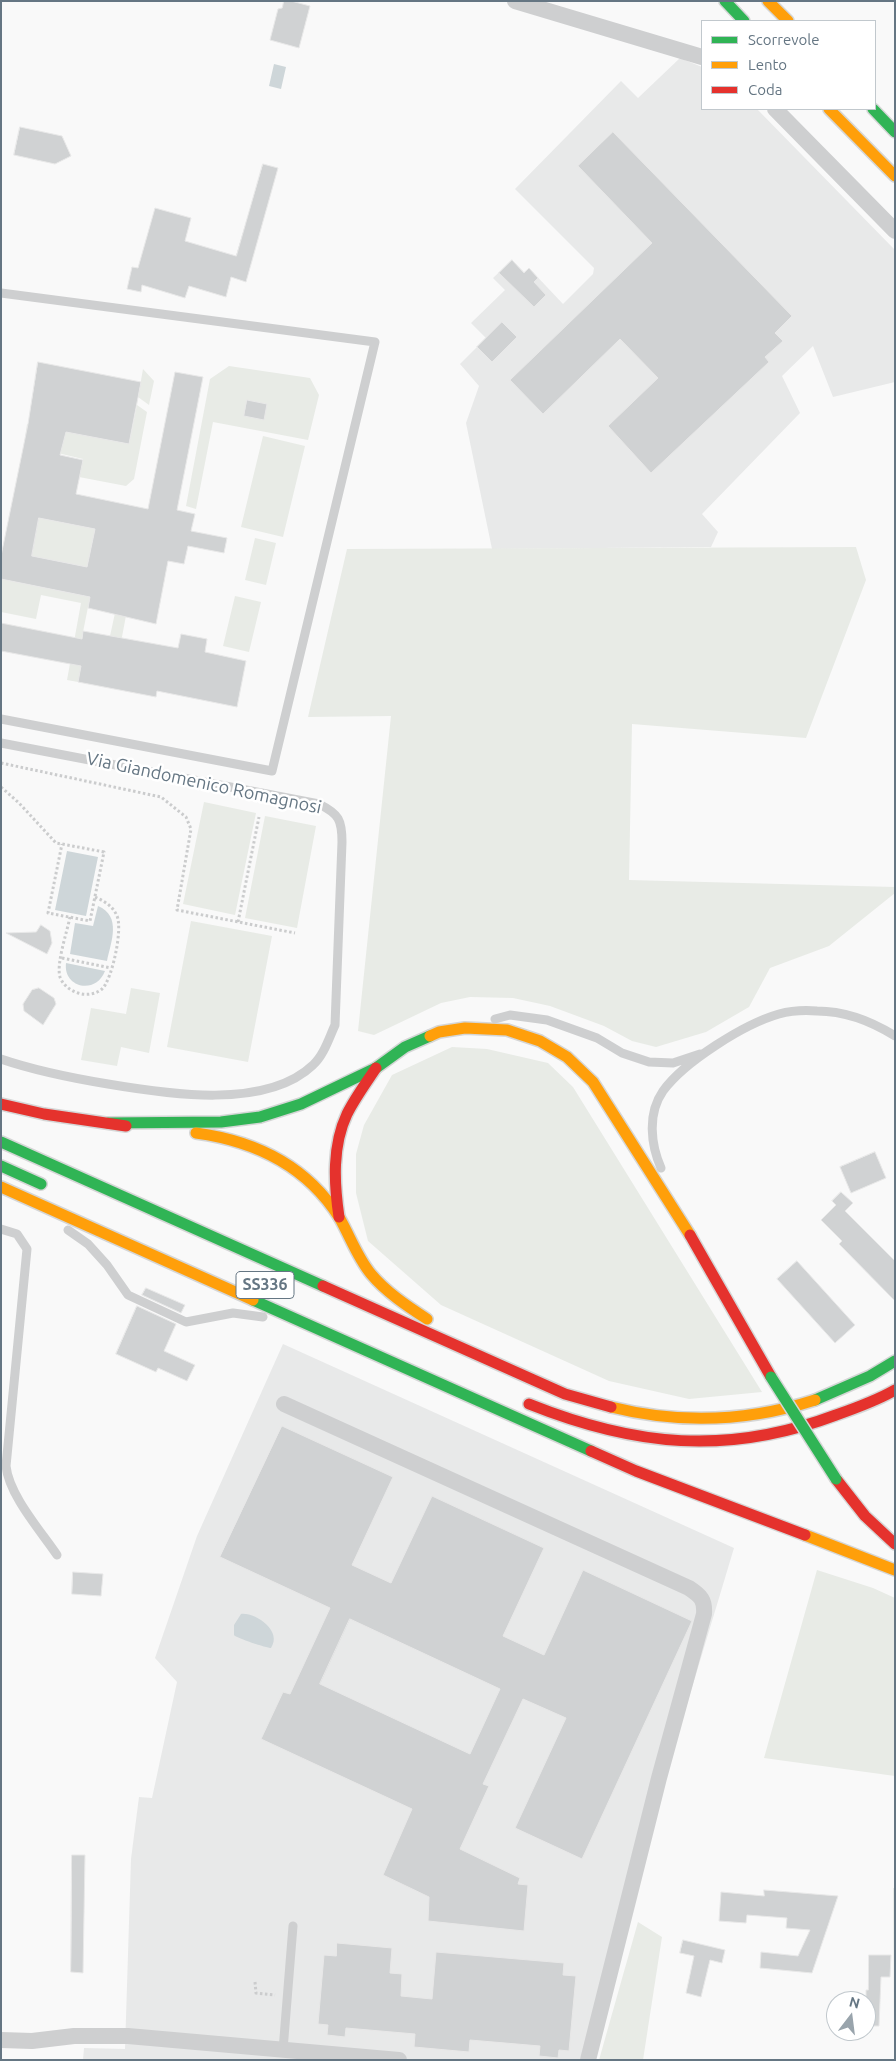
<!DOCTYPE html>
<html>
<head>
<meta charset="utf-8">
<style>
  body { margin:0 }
  #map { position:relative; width:896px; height:2061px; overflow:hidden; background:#f9f9f9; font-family:Ubuntu,sans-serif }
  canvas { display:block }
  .frame { position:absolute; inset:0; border:2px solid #657683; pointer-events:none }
  .legend { position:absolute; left:701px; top:20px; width:175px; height:90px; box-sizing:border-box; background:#fff; border:1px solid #c1c8cd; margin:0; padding:6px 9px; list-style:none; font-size:15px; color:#657683 }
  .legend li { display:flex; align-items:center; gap:10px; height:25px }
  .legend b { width:25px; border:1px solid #c1c8cd }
  .north { position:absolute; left:826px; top:1991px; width:50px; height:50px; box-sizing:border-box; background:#fff; border:1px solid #c1c8cd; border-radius:50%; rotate:15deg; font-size:14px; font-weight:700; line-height:20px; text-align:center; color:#657683 }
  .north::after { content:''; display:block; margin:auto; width:18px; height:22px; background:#99a4ac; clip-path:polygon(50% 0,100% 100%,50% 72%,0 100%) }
</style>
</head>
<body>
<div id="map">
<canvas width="896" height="2061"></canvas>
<div class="frame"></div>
<ul class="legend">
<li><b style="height:6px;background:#30b455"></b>Scorrevole</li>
<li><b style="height:6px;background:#ff9f0a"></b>Lento</li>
<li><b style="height:6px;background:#e5322d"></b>Coda</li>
</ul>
<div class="north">N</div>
</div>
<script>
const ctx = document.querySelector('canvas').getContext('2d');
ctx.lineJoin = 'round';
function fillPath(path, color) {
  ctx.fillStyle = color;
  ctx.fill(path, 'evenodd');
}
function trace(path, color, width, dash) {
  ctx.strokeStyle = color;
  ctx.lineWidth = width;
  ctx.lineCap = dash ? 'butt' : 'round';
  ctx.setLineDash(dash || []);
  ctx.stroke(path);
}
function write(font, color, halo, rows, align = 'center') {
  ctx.font = font + ' Ubuntu,sans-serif';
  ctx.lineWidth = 5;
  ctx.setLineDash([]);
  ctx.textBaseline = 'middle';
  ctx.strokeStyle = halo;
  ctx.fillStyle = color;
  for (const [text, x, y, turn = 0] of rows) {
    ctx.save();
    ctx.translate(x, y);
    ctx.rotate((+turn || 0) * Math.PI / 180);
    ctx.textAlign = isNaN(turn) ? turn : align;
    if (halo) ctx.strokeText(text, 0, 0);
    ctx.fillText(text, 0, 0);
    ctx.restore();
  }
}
fillPath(new Path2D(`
  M680,58L702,67V109H757L895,250V382L833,397L813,346L782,376L800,413L702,514L718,532L711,547L492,549L466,423L479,386L460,364L486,338L471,323L505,290L493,278L512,260L524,272L529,268L563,304L593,274L594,268L515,189L621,81L638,98Z
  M283,1344L734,1548L580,2060H83L84,2048L125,2049L131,1859L139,1797L152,1798L177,1682L155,1658L197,1536Z`), '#e8e9e9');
fillPath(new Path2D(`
  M229,366L310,378L319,395L308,440L213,422L196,509L186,506L210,379Z
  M143,369L154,381L149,405L138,397Z
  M137,405L147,412L134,479L126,486L79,477L83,459L24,445L27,424L129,444Z
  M263,436L305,446L283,537L241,527Z
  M39,518L95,529L87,567L32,556Z
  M255,538L276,543L266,585L245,580Z
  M856,547L866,580L806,738L632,724L629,880L895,887V893L829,946L770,968L749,1007L706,1032L656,1047L632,1041L604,1026L550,1006L513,998L470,997L441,1003L374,1035L358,1031L391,716L308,717L347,549Z
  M1,579L90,597L81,642L110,636L115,613L128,605L118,658L84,652L78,682L67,680L81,603L41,595L36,619L1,612Z
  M235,596L261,602L249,652L223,646Z
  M204,802L256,813L235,915L183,904Z
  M265,816L316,826L297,928L245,918Z
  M191,921L272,936L248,1062L167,1047Z
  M131,988L160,993L149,1053L121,1047L117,1066L81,1060L91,1008L126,1014Z
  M452,1047L487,1049L548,1063L573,1087L762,1392L689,1399L609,1381L441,1305L368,1241L356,1193V1154L364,1125L392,1075Z
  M817,1570L873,1588L895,1598V1776L764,1758Z
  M893,1888H895L894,2044Z
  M638,1922L662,1937L643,2060H599Z`), '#e8ebe6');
fillPath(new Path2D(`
  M274,64L286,67L281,89L269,86Z
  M67,851L98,857L86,916L55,910Z
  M98,906C122,916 111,942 107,961L70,954L75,923L93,926Z
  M66,963L105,971C96,995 63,988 66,963Z
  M241,1614C255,1612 283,1631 271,1648C267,1648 236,1638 234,1635V1625Z`), '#ced6d9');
const building = new Path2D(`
  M284,1H291L310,6L299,48L270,40L278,9L282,8Z
  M20,127L62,136L71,156L55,164L14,155Z
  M613,132L792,316L775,333L783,341L765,357L769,362L651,473L608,426L658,378L620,339L543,414L510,380L652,243L578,166Z
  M263,164L278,168L246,282L231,277L226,297L189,286L185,298L142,285L141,292L127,289L132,267L138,268L155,208L191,218L185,241L236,256Z
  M512,260L524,273L529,268L538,278L534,282L546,295L534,307L499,273Z
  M502,322L517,337L492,362L477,347Z
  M38,362L141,382L129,444L66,432L60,455L83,460L76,494L148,509L175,372L203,377L177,510L195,514L191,531L227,538L224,553L188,546L184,564L168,561L156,624L88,608L90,597L1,579V556L28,424ZM39,518L95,529L87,567L32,556Z
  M247,400L267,404L264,420L244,416Z
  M1,623L82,639L83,631L178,648L181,634L207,639L205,652L246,661L237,707L157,691L156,697L78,682L81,666L1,651Z
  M41,925L50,931L52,943L47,954L6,933L36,932Z
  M39,988L54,998L56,1004L43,1025L24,1011L23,1004L32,990Z
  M875,1152L886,1178L851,1193L840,1167Z
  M841,1192L853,1203L845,1211L895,1261V1301L839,1244L842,1241L821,1220L836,1205L832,1201Z
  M797,1261L855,1325L835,1343L777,1279Z
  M146,1288L185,1305L181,1313L142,1295Z
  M137,1306L176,1324L164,1351L195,1365L187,1381L158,1368L156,1372L116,1354Z
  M282,1426L393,1477L352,1565L391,1583L432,1496L544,1548L503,1636L544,1655L583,1570L692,1621L582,1859L515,1828L566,1718L523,1699L483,1784L489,1786L460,1849L520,1878L518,1884L528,1885L524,1931L428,1921L429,1897L383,1875L412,1809L261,1739L283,1692L290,1694L330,1608L220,1557ZM350,1619L500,1689L470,1754L320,1684Z
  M73,1572L103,1574L101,1596L72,1594Z
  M72,1855H85L83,1973L71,1972Z
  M764,1890L838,1896L812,1973L760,1968L761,1952L798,1956L810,1930L786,1928L787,1918L747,1915L746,1923L719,1921L721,1892L764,1896Z
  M683,1940L725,1950L722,1963L710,1960L701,1997L686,1993L694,1956L680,1953Z
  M337,1943L392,1948L390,1973L402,1974L401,1996L432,1999L436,1952L564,1963L563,1975L576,1976L569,2051L559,2050L558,2058L539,2056L540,2046L470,2040L469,2052L414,2047L415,2034L346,2028L345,2037L327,2035L328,2025L318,2024L324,1955L336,1956Z
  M869,1955H891L890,1977H881L879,2026H866V1990H868Z`);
fillPath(building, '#d0d2d3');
trace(building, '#e8e8e8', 1);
const fast = new Path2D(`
  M725,1L744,21
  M873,109L895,132
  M108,1123L221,1122L260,1117L301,1104L376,1068L405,1047L430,1036
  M1,1142L323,1286
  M1,1166L41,1184
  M253,1300L591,1451
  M815,1400L870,1376L895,1361`);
const slow = new Path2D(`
  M768,1L788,21
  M829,109L895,176
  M430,1036L439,1032L465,1028L507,1030L540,1041L567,1057L593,1082L690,1235
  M196,1133C255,1141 306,1165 339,1217C350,1236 357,1257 371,1274C386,1292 407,1306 427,1319
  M1,1187L253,1300
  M611,1407C679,1424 747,1422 815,1400
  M805,1535L895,1570`);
const jam = new Path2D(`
  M1,1104L44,1114L126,1126
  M339,1217C334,1183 332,1146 347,1114C355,1098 366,1083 376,1068
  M690,1235L771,1377
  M323,1286L565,1394L611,1407
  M529,1404C634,1446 727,1456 836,1415C856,1408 876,1401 895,1390
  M591,1451L636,1471L805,1535
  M836,1479L865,1516L895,1544`);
trace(fast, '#d5d6d6', 14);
trace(slow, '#d5d6d6', 14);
trace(jam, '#d5d6d6', 14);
trace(new Path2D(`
  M1,763L161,797L186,817L191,829L177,910L295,933
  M1,787L19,803L56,843L62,844L104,852L90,921L48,913L62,844
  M70,917C67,932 56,964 60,977C66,993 89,1000 102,989C112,980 123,929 117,916C113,906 104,901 95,897
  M238,922L259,817
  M62,958L111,968
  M255,1982L256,1993L275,1995`), '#cbcccd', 3, [2.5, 2.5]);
trace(new Path2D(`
  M1,293L375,342L272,771L1,719
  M1,743L319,804C339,814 342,820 342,842L335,1025C329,1038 324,1055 313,1065C266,1110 167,1094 108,1084C72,1078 36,1071 1,1059
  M495,1019L510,1015L547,1020L597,1038L622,1053L649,1062L673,1063L700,1054
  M661,1168C651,1145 647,1114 663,1091C684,1062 744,1024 779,1014C790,1011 805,1010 817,1011C846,1011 871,1021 895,1036
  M1,1229L17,1234L27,1249L6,1466C9,1495 40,1530 57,1555
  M68,1230L88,1244L107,1265L128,1295L186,1322L233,1313L263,1317
  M283,2050L293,1926`), '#cecfd0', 9);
trace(new Path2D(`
  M515,1L702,57
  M775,109L895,231
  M284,1404L689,1588C701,1596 705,1600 704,1614L659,1778L588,2060
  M1,2040L32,2041L74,2036H128L399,2060`), '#cecfd0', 16);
trace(fast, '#30b455', 11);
trace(slow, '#ff9f0a', 11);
trace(jam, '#e5322d', 11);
const fastBridge = new Path2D(`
  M771,1377L836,1479`);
trace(fastBridge, '#d5d6d6', 14, []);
trace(fastBridge, '#30b455', 11);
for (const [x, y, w] of [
  [265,1285,58]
]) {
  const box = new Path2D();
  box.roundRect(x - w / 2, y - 13.5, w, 27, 4);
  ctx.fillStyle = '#fff';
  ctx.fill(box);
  trace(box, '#657683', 1);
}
write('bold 16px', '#657683', null, [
  ["SS336",265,1285]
]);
write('18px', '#657683', '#fff', [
  ["Via Giandomenico Romagnosi",204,783,12]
]);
</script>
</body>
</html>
